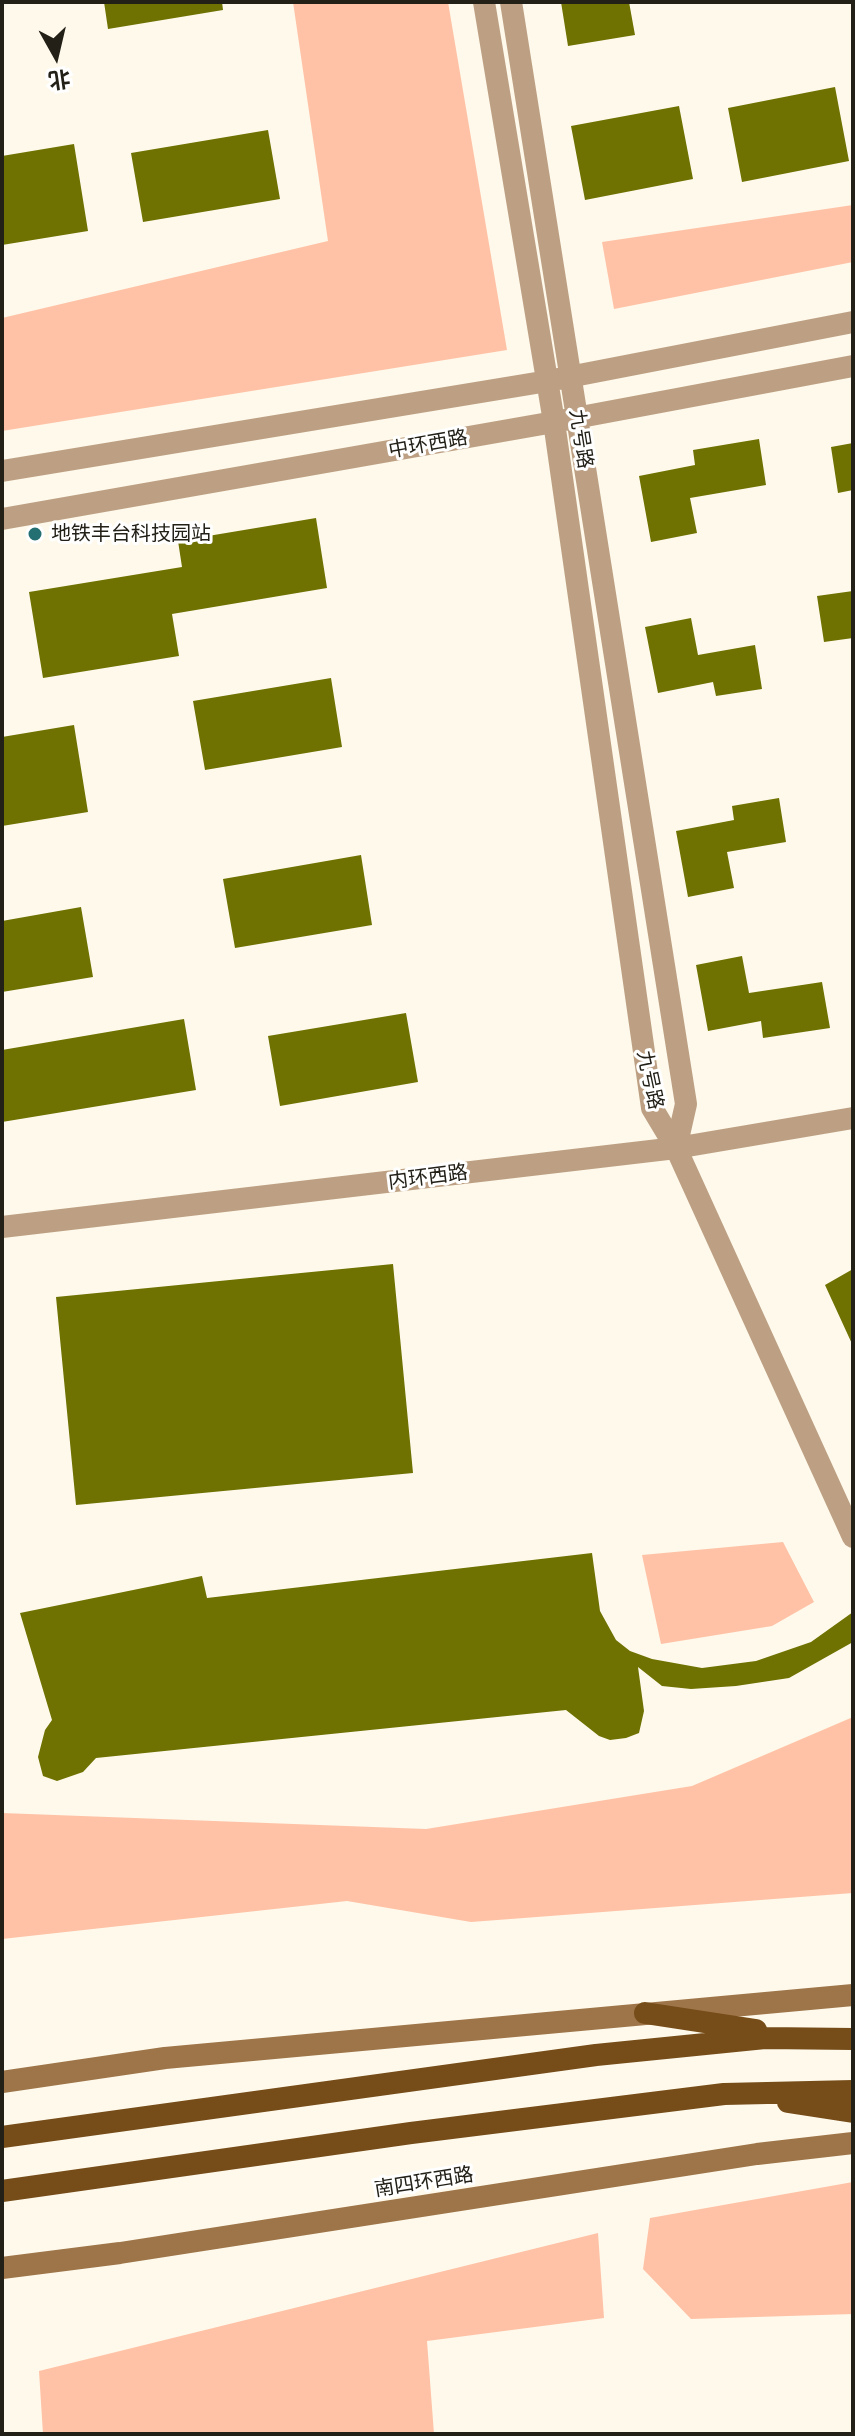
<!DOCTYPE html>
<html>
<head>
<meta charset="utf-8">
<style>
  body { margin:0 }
  #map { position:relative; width:855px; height:2436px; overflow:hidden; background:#fef9eb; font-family:"Golos Text","Noto Sans SC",sans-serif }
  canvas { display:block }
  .frame { position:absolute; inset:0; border:4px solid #232018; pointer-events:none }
  .north { position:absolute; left:16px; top:16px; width:80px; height:80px; -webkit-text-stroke:6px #fff; paint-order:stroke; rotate:172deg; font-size:22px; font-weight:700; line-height:32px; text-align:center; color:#232018 }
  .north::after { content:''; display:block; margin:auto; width:28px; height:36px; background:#232018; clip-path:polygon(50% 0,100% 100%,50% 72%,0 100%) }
</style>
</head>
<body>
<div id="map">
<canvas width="855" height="2436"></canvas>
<div class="frame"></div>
<div class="north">北</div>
</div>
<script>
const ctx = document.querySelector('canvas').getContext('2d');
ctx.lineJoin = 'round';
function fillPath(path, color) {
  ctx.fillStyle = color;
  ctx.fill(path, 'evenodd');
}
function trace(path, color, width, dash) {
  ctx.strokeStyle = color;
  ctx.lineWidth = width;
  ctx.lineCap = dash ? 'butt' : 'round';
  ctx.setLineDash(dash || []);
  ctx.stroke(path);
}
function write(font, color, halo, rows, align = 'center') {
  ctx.font = font + ' "Golos Text","Noto Sans SC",sans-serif';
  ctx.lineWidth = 6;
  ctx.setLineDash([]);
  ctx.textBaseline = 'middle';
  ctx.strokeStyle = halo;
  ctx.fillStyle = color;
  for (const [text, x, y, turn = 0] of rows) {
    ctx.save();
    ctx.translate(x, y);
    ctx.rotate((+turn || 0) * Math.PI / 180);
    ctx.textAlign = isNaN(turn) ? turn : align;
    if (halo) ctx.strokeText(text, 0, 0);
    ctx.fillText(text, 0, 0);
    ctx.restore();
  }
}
fillPath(new Path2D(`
  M293,2H448L507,350L2,431V318L328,241Z
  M853,205V262L614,309L602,242Z
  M783,1542L814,1602L772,1626L661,1644L642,1555Z
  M853,1717V1893L471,1922L347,1901L2,1939V1813L426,1829L692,1786Z
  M853,2182V2314L691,2319L643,2269L650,2218Z
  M598,2233L604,2318L427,2341L434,2434H43L39,2371Z`), '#ffc2a6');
fillPath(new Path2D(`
  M104,2H222L223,10L108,29Z
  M561,2H629L635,35L568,46Z
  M835,87L849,161L742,182L728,108Z
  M679,106L693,179L585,200L571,126Z
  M268,130L280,199L143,222L131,153Z
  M74,144L88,231L2,245V156Z
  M759,439L766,485L690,498L697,533L651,542L639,476L695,465L693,450Z
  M853,443V490L838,493L831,447Z
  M316,518L327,588L172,614L179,656L43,678L29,592L182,567L178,541Z
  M853,591V638L824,642L817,596Z
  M691,618L698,655L755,645L762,689L716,696L713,682L658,693L645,627Z
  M331,678L342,747L205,770L193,701Z
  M74,725L88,812L2,826V737Z
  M779,798L786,842L727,852L734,888L688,897L676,831L734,820L732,806Z
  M361,855L372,925L235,948L223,879Z
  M81,907L93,977L2,992V921Z
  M742,956L749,993L822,982L830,1028L763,1038L761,1021L708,1031L696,965Z
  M406,1013L418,1082L280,1106L268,1036Z
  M184,1019L196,1090L2,1122V1050Z
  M393,1264L413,1473L76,1505L56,1297Z
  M853,1269V1346L825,1285Z
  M592,1553L600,1611L616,1640L630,1651L652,1659L702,1668L756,1661L811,1642L853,1612V1642L789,1678L736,1686L691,1689L662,1686L638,1667L644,1711L639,1733L626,1738L610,1740L599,1736L566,1710L96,1758L83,1772L57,1781L43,1776L38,1757L45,1730L52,1720L20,1613L202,1576L207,1598Z`), '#6f7201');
trace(new Path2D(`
  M484,2L554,422L652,1108L676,1148L853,1537
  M511,2L686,1104L676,1148
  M2,471L548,381L853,322
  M2,519L554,422L853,366
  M2,1227L676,1148L853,1118`), '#bda083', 22);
trace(new Path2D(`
  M2,2082L165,2058L853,1995
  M2,2268L120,2253L757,2154L853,2143`), '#9e7549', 22);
trace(new Path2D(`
  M645,2013L756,2030
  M788,2102L853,2112
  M2,2137L596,2055L765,2038L853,2039
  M2,2191L411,2133L724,2094L853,2091`), '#764c19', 22);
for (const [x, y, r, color] of [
  [35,534,8,"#246f72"]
]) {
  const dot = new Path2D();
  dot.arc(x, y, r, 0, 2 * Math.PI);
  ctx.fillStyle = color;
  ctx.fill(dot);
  trace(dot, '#fff', 3);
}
write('20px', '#232018', '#fff', [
  ["九号路",581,439,81],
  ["中环西路",428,444,-10],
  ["九号路",650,1080,78],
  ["内环西路",428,1177,-7],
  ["南四环西路",424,2182,-9]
]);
write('20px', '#232018', '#fff', [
  ["地铁丰台科技园站",51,534]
], 'left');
</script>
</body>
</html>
